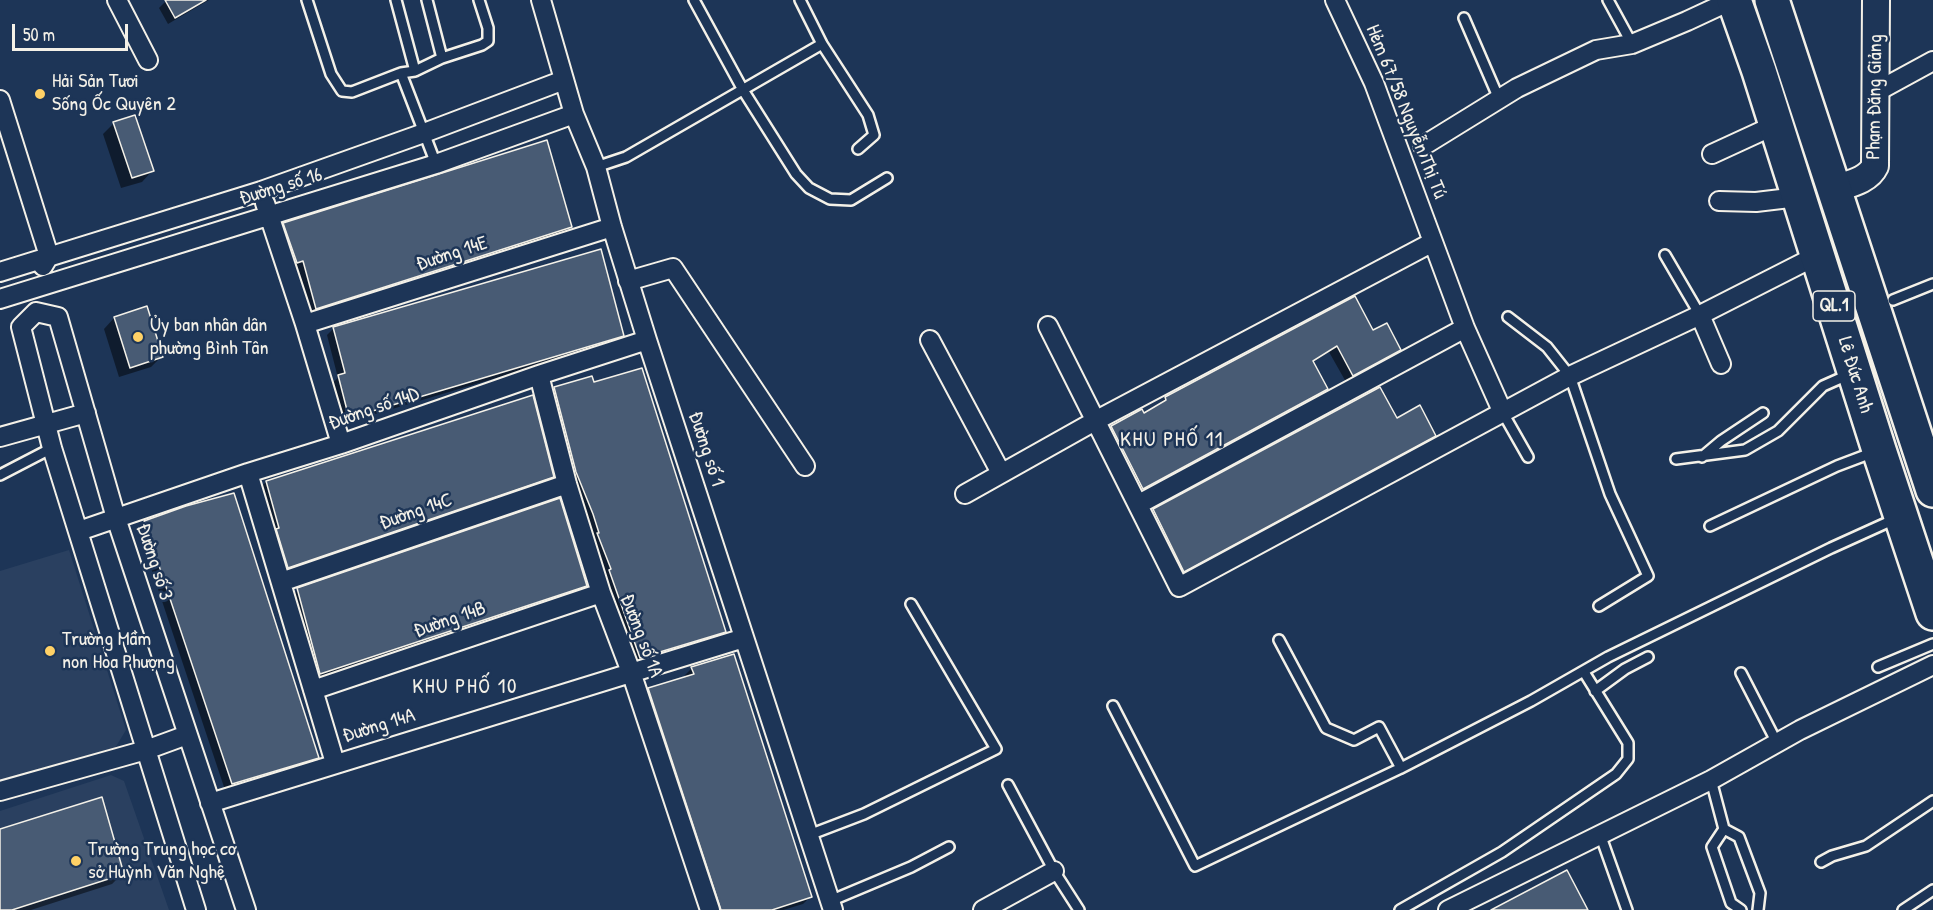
<!DOCTYPE html>
<html>
<head>
<meta charset="utf-8">
<style>
  body { margin:0 }
  #map { position:relative; width:1933px; height:910px; overflow:hidden; background:#1d3557; font-family:"Patrick Hand",sans-serif }
  canvas { display:block }
  .scale { position:absolute; left:12px; top:24px; width:116px; height:27px; box-sizing:border-box; border:3px solid #f4f1e8; border-top:0; padding-left:8px; font-size:18px; line-height:21px; white-space:nowrap; color:#f4f1e8; -webkit-text-stroke:4px #1d3557; paint-order:stroke }
</style>
</head>
<body>
<div id="map">
<canvas width="1933" height="910"></canvas>
<div class="scale">50 m</div>
</div>
<script>
const ctx = document.querySelector('canvas').getContext('2d');
ctx.lineJoin = 'round';
function fillPath(path, color) {
  ctx.fillStyle = color;
  ctx.fill(path, 'evenodd');
}
function trace(path, color, width, dash) {
  ctx.strokeStyle = color;
  ctx.lineWidth = width;
  ctx.lineCap = dash ? 'butt' : 'round';
  ctx.setLineDash(dash || []);
  ctx.stroke(path);
}
function write(font, color, halo, rows, align = 'center') {
  ctx.font = font + ' "Patrick Hand",sans-serif';
  ctx.lineWidth = 5;
  ctx.setLineDash([]);
  ctx.textBaseline = 'middle';
  ctx.strokeStyle = halo;
  ctx.fillStyle = color;
  for (const [text, x, y, turn = 0] of rows) {
    ctx.save();
    ctx.translate(x, y);
    ctx.rotate((+turn || 0) * Math.PI / 180);
    ctx.textAlign = isNaN(turn) ? turn : align;
    if (halo) ctx.strokeText(text, 0, 0);
    ctx.fillText(text, 0, 0);
    ctx.restore();
  }
}
fillPath(new Path2D(`
  M69,550L126,730L115,748L0,782V571Z
  M111,775L124,781L169,910H0V811Z`), '#2a4060');
fillPath(new Path2D(`
  M167,0H209L168,24L159,8Z
  M114,123L152,171L142,182L121,188L103,134Z
  M284,224L570,227L563,233L310,315L296,267L290,269L277,231Z
  M146,308L161,357L151,367L119,377L104,329L114,318Z
  M334,328L623,335L616,342L342,424L332,383L338,378L327,335Z
  M1372,332L1399,349L1392,357L1346,382L1329,352L1312,363L1326,389L1319,396L1135,495L1104,434L1111,427L1143,415L1158,405L1165,398Z
  M555,388L725,631L718,638L633,664L548,395Z
  M1379,389L1396,420L1434,435L1428,441V438L1177,574L1178,576L1428,442L1177,577L1147,517L1154,511Z
  M552,476L545,483L281,574L259,489L266,482Z
  M145,522L317,757L310,764L225,790L138,529Z
  M585,585L578,592L313,680L291,597L298,590Z
  M692,668L810,897L803,904L783,910H712L642,696L649,689L686,678L685,675Z
  M0,831L122,874L112,884L31,910H0Z`), '#0007');
const building = new Path2D(`
  M165,0H206L175,18Z
  M135,115L154,171L132,178L113,122Z
  M547,140L572,227L316,309L303,261L297,263L283,223Z
  M601,249L624,336L349,418L338,375L345,373L333,327Z
  M1355,296L1373,330L1387,323L1401,350L1353,376L1337,346L1313,361L1328,389L1143,489L1111,426L1142,409L1144,413L1166,400L1165,397Z
  M147,306L163,357L130,368L114,317Z
  M642,368L726,632L640,658L609,570L611,569L597,533H599L593,514L576,472L554,387L592,376L594,382Z
  M1380,387L1397,418L1420,405L1436,436L1184,572L1153,509Z
  M533,395L554,477L288,568L276,529L279,528L266,481Z
  M234,493L319,758L232,784L144,521L186,506Z
  M560,498L587,586L320,674L297,588Z
  M734,654L812,897L772,910H721L648,688L694,674L691,667Z
  M102,797L124,874L12,910H0V829Z
  M1567,870L1588,910H1491Z`);
fillPath(building, '#485b74');
trace(building, '#f4f1e8', 1.5);
const lane = new Path2D(`
  M307,0L331,74L342,91L352,92L401,73
  M396,0L415,71L401,73L436,164
  M427,0L442,58
  M694,0L743,90L796,174L809,188L830,199L851,200L887,178
  M800,0L822,44L868,115L874,135L858,149
  M1608,0L1632,44
  M1464,18L1499,99
  M415,71L442,58L482,45L488,41V28L479,0
  M596,167L626,157L822,44
  M1665,255L1700,315
  M1893,300L1933,284
  M1508,317L1547,347L1570,376L1610,494L1648,576L1599,606
  M1503,413L1528,457
  M1702,457L1721,441L1763,413
  M1676,459L1745,450L1778,431L1823,386L1850,374
  M0,475L52,448
  M1710,526L1837,466L1874,452
  M1279,640L1326,728L1354,740L1379,727L1401,768
  M1878,667L1933,644
  M1741,673L1777,743
  M1595,691L1625,669L1648,657
  M1113,706L1195,866L1401,768L1531,701L1608,657L1831,548L1895,519
  M1711,780L1724,829L1712,847L1731,903L1741,910
  M1008,785L1054,871L1079,910
  M1724,829L1739,837L1760,893L1758,910
  M1600,834L1627,910
  M809,835L864,814L996,749L911,604
  M1821,862L1832,856L1866,846L1933,801
  M830,901L911,867L949,847
  M1400,910L1502,852L1616,774L1628,759V743L1584,672
  M1903,910L1933,890`);
const street = new Path2D(`
  M117,0L148,60
  M541,0L574,114L596,167L612,227L647,340L833,910
  M1335,0L1374,83L1465,328L1503,413
  M1876,92L1933,61
  M0,100L49,256L43,266
  M1423,146L1517,88L1596,50L1632,44L1687,21L1732,0
  M1712,154L1775,125
  M1719,201L1756,202L1798,197
  M265,203L305,324L341,444
  M0,272L261,191L424,133L564,80
  M628,281L673,268L805,466
  M0,299L436,164L574,114
  M36,312L58,317L116,518L246,910
  M36,312L21,327L52,448L196,910
  M1700,315L1721,364
  M305,324L612,227
  M1048,326L1179,587L1570,376L1700,315L1818,255
  M930,340L1001,473
  M539,375L567,484L601,593L631,672L710,910
  M0,437L86,413
  M248,473L335,763
  M965,494L1095,421L1433,242
  M1139,504L1465,328
  M79,531L248,473L341,444L539,375L647,340
  M281,582L567,484
  M313,690L601,593
  M0,791L146,750L187,735
  M210,803L744,638
  M983,910L1054,871
  M1448,910L1711,780L1800,730L1933,665`);
const secondary = new Path2D(`
  M1834,189C1848,184 1868,181 1875,166L1876,0`);
const highway = new Path2D(`
  M1734,0L1759,71L1879,450L1933,613
  M1772,0L1933,490`);
trace(lane, '#f4f1e8', 14);
trace(street, '#f4f1e8', 22);
trace(secondary, '#f4f1e8', 30);
trace(highway, '#f4f1e8', 38);
trace(lane, '#1d3557', 9);
trace(street, '#1d3557', 18);
trace(secondary, '#1d3557', 26);
trace(highway, '#1d3557', 33);
for (const [x, y, r, color] of [
  [40,94,6,"#ffd166"],
  [138,337,6,"#ffd166"],
  [50,651,6,"#ffd166"],
  [76,861,6,"#ffd166"]
]) {
  const dot = new Path2D();
  dot.arc(x, y, r, 0, 2 * Math.PI);
  ctx.fillStyle = color;
  ctx.fill(dot);
  trace(dot, '#1d3557', 2);
}
for (const [x, y, w] of [
  [1834,306,42]
]) {
  const box = new Path2D();
  box.roundRect(x - w / 2, y - 15, w, 30, 4.5);
  ctx.fillStyle = '#1d3557';
  ctx.fill(box);
  trace(box, '#f4f1e8', 1.5);
}
write('bold 18px', '#f4f1e8', null, [
  ["QL.1",1834,306]
]);
write('20px', '#f4f1e8', '#1d3557', [
  ["Hải Sản Tươi",52,82],
  ["Sống Ốc Quyên 2",52,105],
  ["Ủy ban nhân dân",150,326],
  ["phường Bình Tân",150,349],
  ["Trường Mầm",62,640],
  ["non Hoa Phượng",62,663],
  ["Trường Trung học cơ",88,850],
  ["sở Huỳnh Văn Nghệ",88,873]
], 'left');
write('20px', '#f4f1e8', '#1d3557', [
  ["Phạm Đăng Giảng",1875,97,-89],
  ["Hẻm 67/58 Nguyễn Thị Tú",1406,112,68],
  ["Đường số 16",281,187,-17],
  ["Đường 14E",452,254,-18],
  ["Lê Đức Anh",1855,375,73],
  ["Đường số 14D",374,409,-19],
  ["Đường số 1",706,449,72],
  ["Đường 14C",416,512,-19],
  ["Đường số 3",154,562,72],
  ["Đường 14B",450,620,-19],
  ["Đường số 1A",641,636,69],
  ["Đường 14A",379,726,-17]
]);
ctx.letterSpacing = '1.5px';
write('21px', '#f4f1e8', '#1d3557', [
  ["KHU PHỐ 11",1172,440],
  ["KHU PHỐ 10",465,687]
]);
ctx.letterSpacing = '0px';
</script>
</body>
</html>
